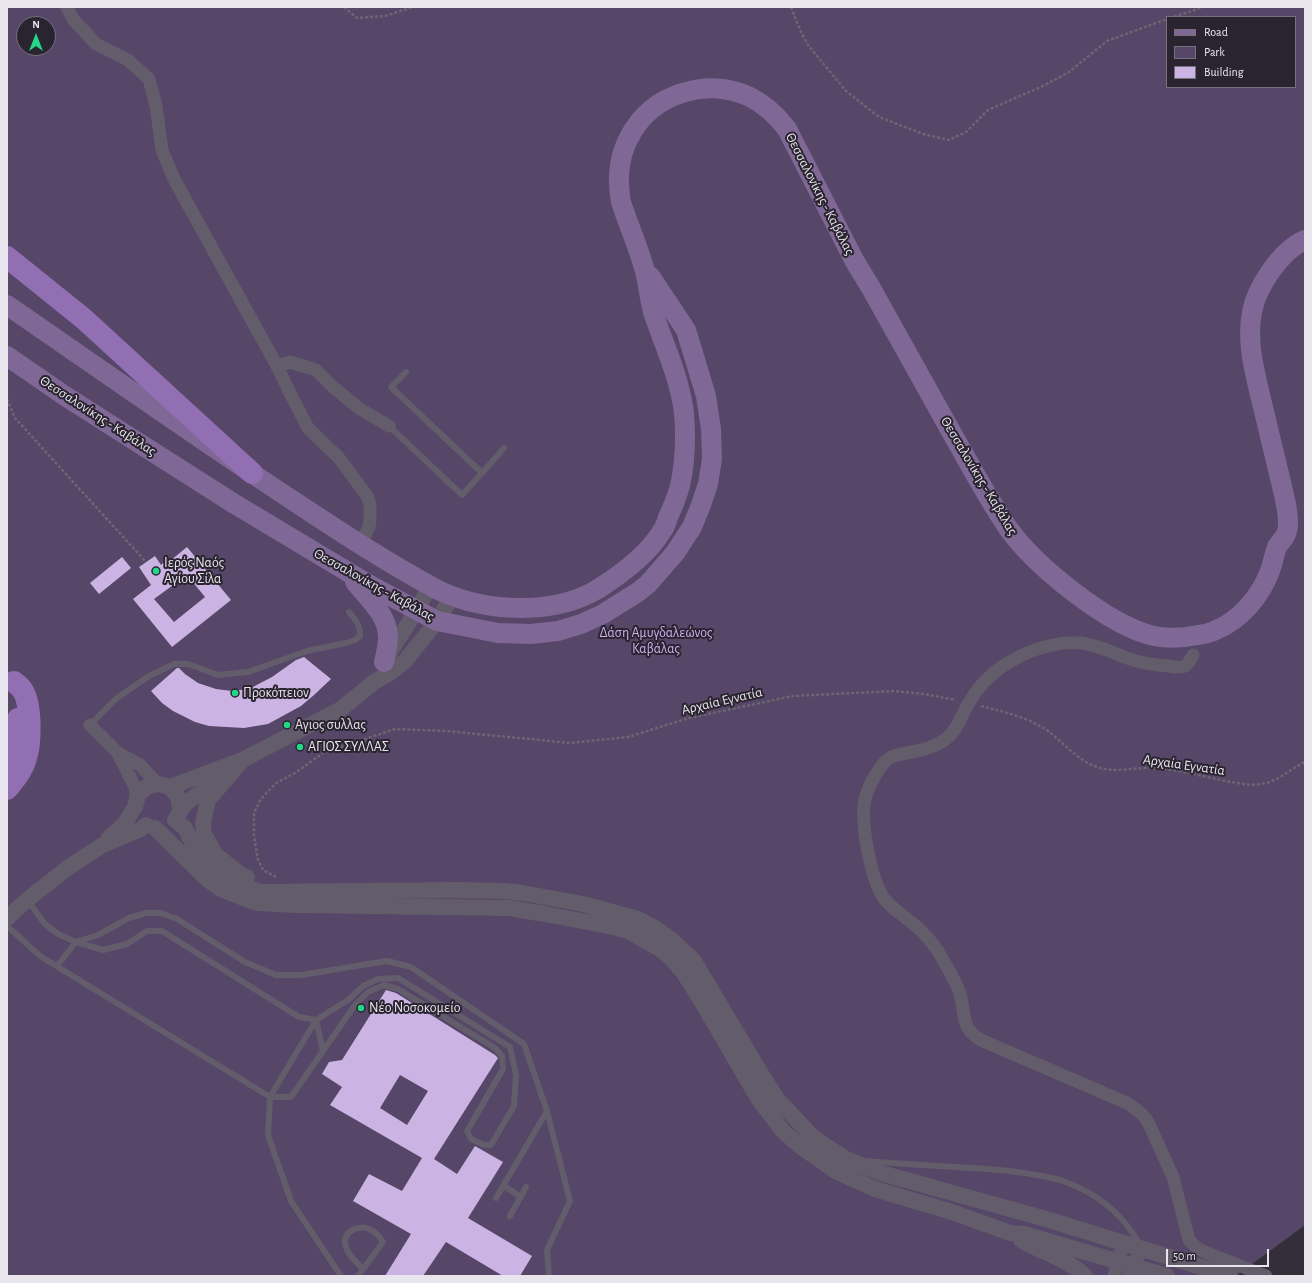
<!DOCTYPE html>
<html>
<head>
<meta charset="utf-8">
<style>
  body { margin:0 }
  #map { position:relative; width:1312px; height:1283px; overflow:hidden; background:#342e3b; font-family:"Alegreya Sans",sans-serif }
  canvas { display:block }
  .frame { position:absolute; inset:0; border:8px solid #e9e5ed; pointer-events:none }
  .legend { position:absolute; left:1166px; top:16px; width:130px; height:72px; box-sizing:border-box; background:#2a2430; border:1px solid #76717c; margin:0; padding:5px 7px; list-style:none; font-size:12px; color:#e9e5ed }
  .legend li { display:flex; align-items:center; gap:8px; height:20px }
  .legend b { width:20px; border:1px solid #76717c }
  .north { position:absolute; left:16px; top:16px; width:40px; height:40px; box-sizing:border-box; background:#2a2430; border:1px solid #76717c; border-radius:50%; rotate:0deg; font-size:11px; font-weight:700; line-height:16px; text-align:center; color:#e9e5ed }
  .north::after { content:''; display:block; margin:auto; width:14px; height:18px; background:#22d887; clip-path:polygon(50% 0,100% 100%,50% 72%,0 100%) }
  .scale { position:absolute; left:1166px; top:1249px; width:103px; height:18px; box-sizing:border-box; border:2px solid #e9e5ed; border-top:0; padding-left:5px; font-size:12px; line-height:14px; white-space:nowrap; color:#e9e5ed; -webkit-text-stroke:3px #2a2430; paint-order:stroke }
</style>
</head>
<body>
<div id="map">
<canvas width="1312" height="1283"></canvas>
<div class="frame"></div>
<ul class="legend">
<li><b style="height:5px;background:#7f6796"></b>Road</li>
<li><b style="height:11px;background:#564667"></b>Park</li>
<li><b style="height:11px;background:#cbb4e3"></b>Building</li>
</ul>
<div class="north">N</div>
<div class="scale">50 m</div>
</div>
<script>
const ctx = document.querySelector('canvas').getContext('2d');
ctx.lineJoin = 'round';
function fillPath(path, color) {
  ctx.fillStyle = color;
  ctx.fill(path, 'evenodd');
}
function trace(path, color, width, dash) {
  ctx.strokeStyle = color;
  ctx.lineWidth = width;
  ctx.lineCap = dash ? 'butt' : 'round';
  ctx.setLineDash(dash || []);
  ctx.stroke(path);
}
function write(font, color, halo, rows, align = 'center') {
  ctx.font = font + ' "Alegreya Sans",sans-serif';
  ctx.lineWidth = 4;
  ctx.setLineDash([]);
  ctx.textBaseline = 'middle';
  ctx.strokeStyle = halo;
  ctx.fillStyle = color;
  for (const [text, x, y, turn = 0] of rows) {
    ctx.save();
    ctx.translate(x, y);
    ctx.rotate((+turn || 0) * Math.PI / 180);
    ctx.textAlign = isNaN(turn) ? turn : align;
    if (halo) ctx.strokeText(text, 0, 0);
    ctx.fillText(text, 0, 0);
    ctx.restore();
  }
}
fillPath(new Path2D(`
  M7,7H1305V1225L1236,1276H7ZM1167,17H1295V87H1167ZM24,24H48V48H24Z`), '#564667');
fillPath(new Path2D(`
  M187,547L231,600L172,647L133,599L151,585L139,567L155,556L161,565L163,563L165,565ZM187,575L205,597L174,622L154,599Z
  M122,557L131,568L99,594L90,583Z
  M304,657L331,679L314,695L301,706L268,724L244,728L209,726L195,722L173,711L162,703L151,691L177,668H179L185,674L198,683L216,689L232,691L249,689L272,677L296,660Z
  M386,990L396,993L495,1055L498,1058L434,1159L457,1174L475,1146L503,1162L468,1218L532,1256L520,1276H503L446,1242L423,1276H385L411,1234L353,1201L369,1174L402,1191L422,1158L330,1105L342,1087L322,1074L329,1062L342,1060ZM400,1075L428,1091L407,1125L380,1108Z`), '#cbb4e3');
trace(new Path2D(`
  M344,7L357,18L385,16L413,7
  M791,7L800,30L808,45L846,91L879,117L923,134L949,140L966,132L988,110L1043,86L1069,72L1107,41L1167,19
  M1174,17L1203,7
  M7,399L15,418L146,562
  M981,706C1004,712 1028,717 1048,731C1064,743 1078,761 1097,767C1113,773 1132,768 1148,768C1174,768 1200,776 1226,781C1238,783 1250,786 1262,784C1279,781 1290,769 1305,762
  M276,877L263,870L258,860L254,836V813L261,799L276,783L295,773L323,753L395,729L447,731L570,743L628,737L689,718L793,696L894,691L924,694L956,700`), '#6c6672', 2.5, [3, 2]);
trace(new Path2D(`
  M389,426L462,495L482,473L391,387L406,372
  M482,473L504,448
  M90,725L117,698L149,676L174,664H188L218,675L248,672L307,651L346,643L355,640L360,636C361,626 355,619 349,612
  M7,926L40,956L270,1097H291L355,1005L368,992L384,985L398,989L495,1048L502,1056L503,1069L467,1131L471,1139L484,1145H491L514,1106L516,1075L510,1047L398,978L378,979L363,986L348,1000L316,1020L299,1017L162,931H147L127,944L103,950L76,942L58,934L45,924L28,901
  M57,966L76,942L98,935L129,918L146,913H161L177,919L245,962L276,975H301L387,961L411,967L524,1044L547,1111L570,1201L547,1250L549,1276
  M323,1051L316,1020L270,1097L268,1135L291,1201L341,1276
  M866,1161C901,1164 937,1166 972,1168C1000,1170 1029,1172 1056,1179C1062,1180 1068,1183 1073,1185C1102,1197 1125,1218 1140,1245
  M504,1186L521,1197
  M496,1198L547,1111
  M510,1216L526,1187
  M358,1276L383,1242C379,1236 376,1232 369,1229C358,1224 340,1233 346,1247C349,1256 356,1262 363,1269`), '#635c6b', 6);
trace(new Path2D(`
  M67,7L73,19L96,44L128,60L149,79L156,106L162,150L174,179L277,366
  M360,545L369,527L370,520V504L367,496L339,458L308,428L290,393L277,366L290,362L316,370L333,387L360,409L389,426
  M1193,655C1191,658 1189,664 1185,666C1180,668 1173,667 1168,666C1154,665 1140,663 1127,658C1112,652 1097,645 1081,643C1054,641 1026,651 1003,666C989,675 976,690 968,704C961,717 957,730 946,739C934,748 921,750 907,753C901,754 893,755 888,759C878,767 865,792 864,805C862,828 871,883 886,901C892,908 900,913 907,919C920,928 929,938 938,951C945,963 954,978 959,991C967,1013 958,1028 983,1041L1127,1103C1136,1109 1144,1114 1149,1124L1173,1177L1189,1240L1197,1248L1207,1253L1266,1276
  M90,725L118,753L140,765L158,784
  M118,753L135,787L137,801
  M1114,1276L1119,1255L1126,1244
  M1128,1276L1131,1265L1141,1253L1142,1248`), '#635c6b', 13);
trace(new Path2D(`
  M386,658L417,610L430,586
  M241,762L208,800L203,823L204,834L216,855L241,875L247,877
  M170,787L242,760L341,709L374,682L390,673L405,661L437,621L452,597
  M177,817C183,801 202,792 216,783
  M175,820L185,828L197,852L215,870L234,882L260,892L459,890L504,891L523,893L583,904L638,919L655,928L671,939L694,961L760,1072L778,1100L810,1134L820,1142L846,1159L881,1173L1046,1219L1230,1276
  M155,828L208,880L221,889L251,901L258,903L296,905L509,908L545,914L613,927L628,931L660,949L671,958L683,972L700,999L759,1100L783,1131L801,1147L837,1172L875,1189L952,1212L1010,1233L1024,1234L1167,1276
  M108,839L124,824L135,807L138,795L146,787L158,784L170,787L178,797L180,809
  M7,918L27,900L66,869L101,846L141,829L146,825
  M1021,1240C1043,1253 1067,1259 1085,1276`), '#635c6b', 16);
trace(new Path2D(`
  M7,305C100,369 192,434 286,496C336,529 387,563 440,591C486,612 553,616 598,589C620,575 649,553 662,531C665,527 667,521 668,517C673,507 677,496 680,486C685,463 686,437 684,413C680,380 666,349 655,318C649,302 649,284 644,268C638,246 628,224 621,202C611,149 639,101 694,90C712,86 733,89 750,97C766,105 777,116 787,129L854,260L871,288C897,334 923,381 949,428C968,461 986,496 1008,528C1035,566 1109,626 1154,636C1169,639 1183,638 1198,635C1204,634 1211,633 1216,630C1241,620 1261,595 1270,571C1273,563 1274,555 1277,547C1280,542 1286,537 1287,531C1291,519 1283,491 1280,478C1274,453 1268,428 1262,403C1255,373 1246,343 1252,312C1256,288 1281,250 1305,240
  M7,356L65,396L233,503L368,584L437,621L498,633L531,634L558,631L581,624L603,614L638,592L648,584L675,553L692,527L701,505L708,484L712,459L711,429L706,396L686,330L650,276
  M355,582C368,598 388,615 388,637C388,645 386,654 384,662`), '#7f6796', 20);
trace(new Path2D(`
  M7,257L84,319L252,473
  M7,758C14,746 20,733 18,719
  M7,789C15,779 23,770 26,758C31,742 32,701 21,688C20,686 16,684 14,682`), '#916fb2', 22);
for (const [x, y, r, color] of [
  [156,571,4,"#22d887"],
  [235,693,4,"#22d887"],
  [287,725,4,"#22d887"],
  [300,747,4,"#22d887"],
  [361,1008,4,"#22d887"]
]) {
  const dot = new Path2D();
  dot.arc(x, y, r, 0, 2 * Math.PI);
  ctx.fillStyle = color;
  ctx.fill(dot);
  trace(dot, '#2a2430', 1.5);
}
write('14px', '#e9e5ed', '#2a2430', [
  ["Θεσσαλονίκης - Καβάλας",820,194,63],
  ["Θεσσαλονίκης - Καβάλας",98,416,33],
  ["Θεσσαλονίκης - Καβάλας",979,476,59],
  ["Θεσσαλονίκης - Καβάλας",374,585,29],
  ["Αρχαία Εγνατία",722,701,-13],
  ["Αρχαία Εγνατία",1184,765,8]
]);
write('14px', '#e9e5ed', '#2a2430', [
  ["Ιερός Ναός",164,563],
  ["Αγίου Σίλα",164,579],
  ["Προκόπειον",243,693],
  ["Αγιος συλλας",295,725],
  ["ΑΓΙΟΣ ΣΥΛΛΑΣ",308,747],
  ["Νέο Νοσοκομείο",369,1008]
], 'left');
write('14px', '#cfaef1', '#2a2430', [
  ["Δάση Αμυγδαλεώνος",656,633],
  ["Καβάλας",656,649]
]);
</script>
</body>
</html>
